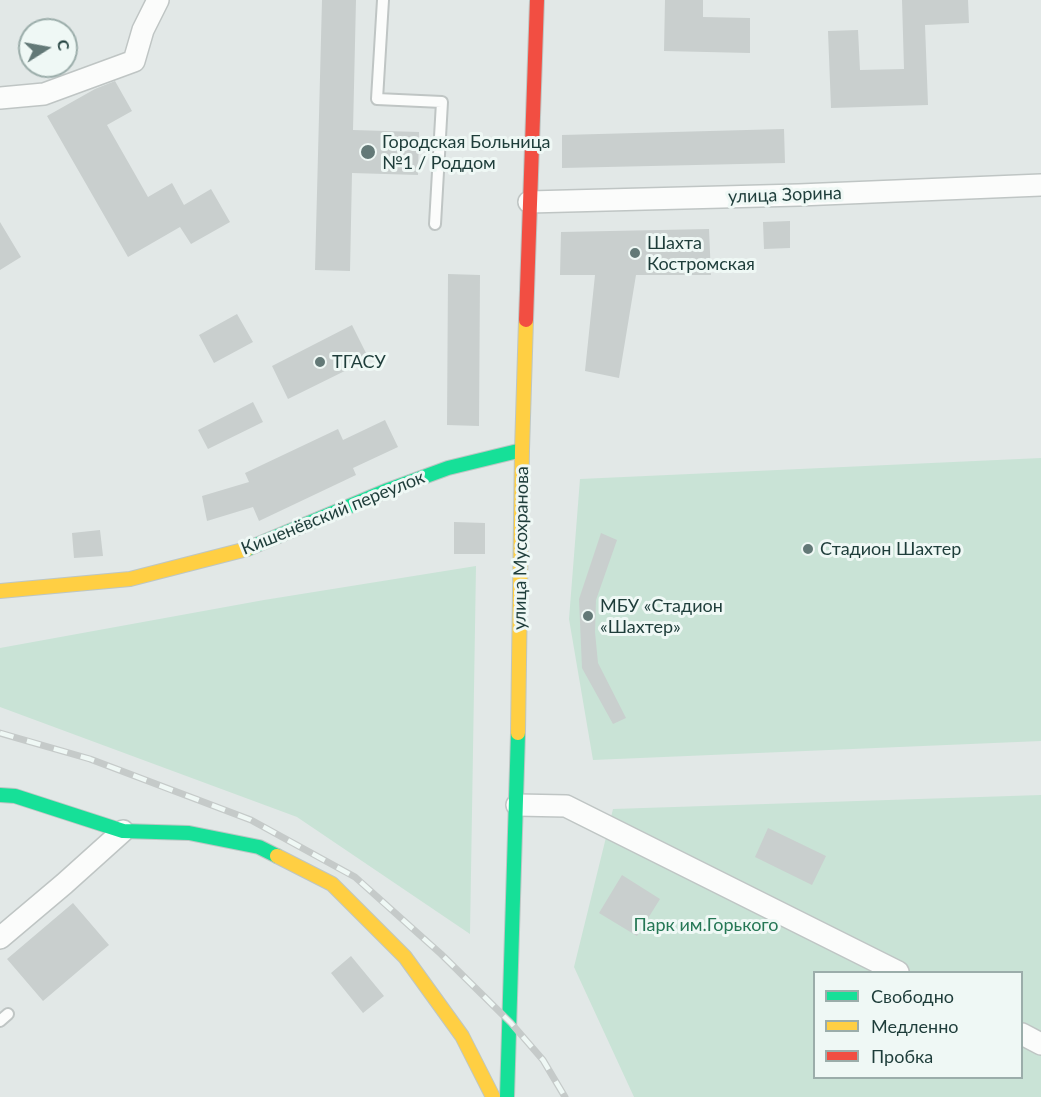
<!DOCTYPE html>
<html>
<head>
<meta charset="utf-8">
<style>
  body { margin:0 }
  #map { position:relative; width:1041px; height:1097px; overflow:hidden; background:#e2e8e7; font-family:Lato,sans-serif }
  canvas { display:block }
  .legend { position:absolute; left:813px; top:971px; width:210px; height:108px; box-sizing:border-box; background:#eff8f5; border:2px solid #9badaa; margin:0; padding:8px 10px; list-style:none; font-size:18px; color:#1e3d3a }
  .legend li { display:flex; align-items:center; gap:12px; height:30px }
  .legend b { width:30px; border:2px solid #9badaa }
  .north { position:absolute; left:18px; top:18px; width:60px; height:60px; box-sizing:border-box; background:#eff8f5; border:2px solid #9badaa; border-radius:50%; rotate:79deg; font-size:16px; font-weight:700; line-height:24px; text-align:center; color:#1e3d3a }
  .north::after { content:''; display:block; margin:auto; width:21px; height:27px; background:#637977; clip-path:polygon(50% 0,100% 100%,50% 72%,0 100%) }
</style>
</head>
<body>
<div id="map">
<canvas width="1041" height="1097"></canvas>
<ul class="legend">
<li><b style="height:8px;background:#16e098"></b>Свободно</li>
<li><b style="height:8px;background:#ffcf43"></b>Медленно</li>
<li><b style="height:8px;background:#f24e42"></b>Пробка</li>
</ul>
<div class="north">С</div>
</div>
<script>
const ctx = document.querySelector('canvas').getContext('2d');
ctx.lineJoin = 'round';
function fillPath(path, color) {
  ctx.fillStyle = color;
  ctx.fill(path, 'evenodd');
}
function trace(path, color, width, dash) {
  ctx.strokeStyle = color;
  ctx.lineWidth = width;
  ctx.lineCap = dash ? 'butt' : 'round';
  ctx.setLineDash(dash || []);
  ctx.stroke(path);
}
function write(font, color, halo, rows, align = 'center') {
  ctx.font = font + ' Lato,sans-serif';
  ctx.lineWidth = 6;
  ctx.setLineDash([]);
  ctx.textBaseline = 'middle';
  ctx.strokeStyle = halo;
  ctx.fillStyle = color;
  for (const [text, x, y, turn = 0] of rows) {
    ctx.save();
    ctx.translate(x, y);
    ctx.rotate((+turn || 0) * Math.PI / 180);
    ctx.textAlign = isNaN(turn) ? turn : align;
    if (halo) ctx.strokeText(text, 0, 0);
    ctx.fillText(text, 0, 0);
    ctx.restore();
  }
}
fillPath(new Path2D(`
  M1041,458V741L593,760L569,619L580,479Z
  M476,566L470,934L297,817L0,707V648L264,600Z
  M1041,795V1097H634L574,967L613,809ZM814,972H1022V1078H814Z`), '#c9e3d6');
fillPath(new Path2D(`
  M322,0H356L353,130L419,132L418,175L352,173L350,271L315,270Z
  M665,0H703V17L750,18V53L664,51Z
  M902,0H968L969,23L925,25L928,105L831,108L828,31L858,30L860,70L904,69Z
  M115,81L132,111L107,125L148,197L172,183L184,205L211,189L230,222L191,244L180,227L128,257L47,116L95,89Z
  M784,129L785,163L562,168V135Z
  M790,221V248L764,249L763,222Z
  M0,222L21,257L0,270Z
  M709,229L711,275H636L619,378L585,371L595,275H560L561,232Z
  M448,274L480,275L479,426L447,425Z
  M237,314L253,342L214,363L199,335Z
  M352,325L369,359L288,399L272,366Z
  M253,402L263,422L208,449L198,430Z
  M385,420L398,447L353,468L356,475L259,521L253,507L207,521L202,496L249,482L245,473L338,429L343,440Z
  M454,522L485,523V554H454Z
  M100,530L103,556L74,558L72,533Z
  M601,533L617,540L596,600L595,632L598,663L626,718L613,724L582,668L579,599Z
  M768,828L826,856L812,885L755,857Z
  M622,875L660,899L637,936L599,913Z
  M73,903L109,945L43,1001L7,959Z
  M351,956L384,996L363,1013L331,973Z`), '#c9cfce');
const lane = new Path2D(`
  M383,0L377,99L442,102L435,224
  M0,1021L8,1014`);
const street = new Path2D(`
  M0,98L44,94L134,61L143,30L158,0
  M529,202L799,195L1041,185
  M517,805L566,806L898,972
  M0,938L64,884L123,831
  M1022,1034L1041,1044`);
const fast = new Path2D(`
  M247,549L388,490L448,468L522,450
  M0,795L15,796L123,831L189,833L259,847L277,856
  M507,1097L518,733`);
const slow = new Path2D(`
  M0,591L130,579L247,549
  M518,733L522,450L526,320
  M277,856L332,884L405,957L462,1036L493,1097`);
const jam = new Path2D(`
  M526,320L537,0`);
trace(lane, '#bfc5c4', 14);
trace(street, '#bfc5c4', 24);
trace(fast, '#bdc6c4', 16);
trace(slow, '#bdc6c4', 16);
trace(jam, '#bdc6c4', 16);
trace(lane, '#fbfcfb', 10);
trace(street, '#fbfcfb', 21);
trace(fast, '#16e098', 14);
trace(slow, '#ffcf43', 14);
trace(jam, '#f24e42', 14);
const rail = new Path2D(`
  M0,733L90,759L251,820L355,877L441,954L511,1023L543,1060L565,1097`);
trace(rail, '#c5cac9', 7);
trace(rail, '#eff8f5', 4.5, [14]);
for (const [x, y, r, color] of [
  [368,152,8,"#637977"],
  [635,253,6,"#637977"],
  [320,362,6,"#637977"],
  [808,549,6,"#637977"],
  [588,616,6,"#637977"]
]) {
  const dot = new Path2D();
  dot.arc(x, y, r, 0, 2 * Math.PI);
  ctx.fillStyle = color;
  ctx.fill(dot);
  trace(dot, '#eff8f5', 2);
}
write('18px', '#1e3d3a', '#eff8f5', [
  ["Городская Больница",382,142],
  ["№1 / Роддом",382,163],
  ["Шахта",647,243],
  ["Костромская",647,264],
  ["ТГАСУ",332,362],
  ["Стадион Шахтер",820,549],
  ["МБУ «Стадион",600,606],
  ["«Шахтер»",600,627]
], 'left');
write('18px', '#1e3d3a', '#eff8f5', [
  ["улица Зорина",785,195,-2],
  ["Кишенёвский переулок",333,513,-22],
  ["улица Мусохранова",521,548,-89]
]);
write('18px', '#257755', '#eff8f5', [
  ["Парк им.Горького",706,925]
]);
</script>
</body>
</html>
